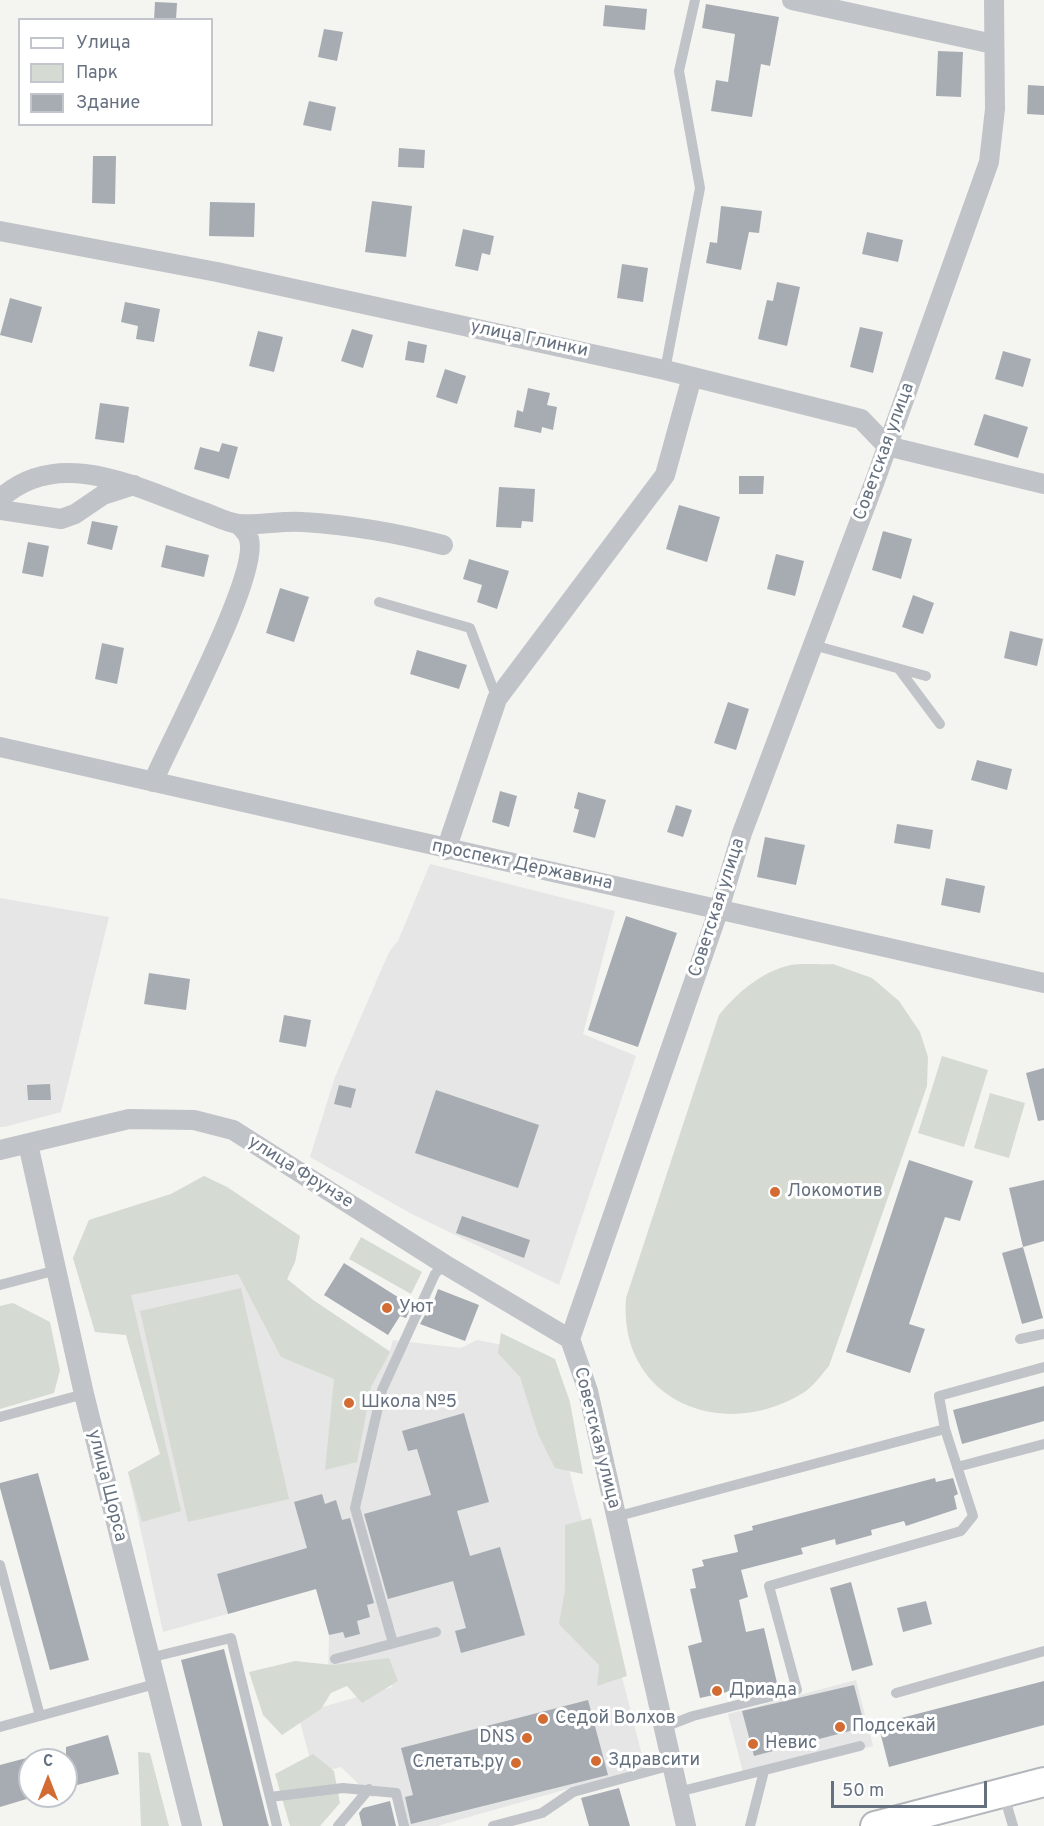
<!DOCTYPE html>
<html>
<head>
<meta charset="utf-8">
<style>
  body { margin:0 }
  #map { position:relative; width:1044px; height:1826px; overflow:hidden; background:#f4f5f1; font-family:Overpass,sans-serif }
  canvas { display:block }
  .legend { position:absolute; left:18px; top:18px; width:195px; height:108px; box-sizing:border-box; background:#fff; border:2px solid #c2c6cc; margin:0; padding:8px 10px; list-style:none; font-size:18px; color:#667180 }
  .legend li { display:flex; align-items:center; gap:12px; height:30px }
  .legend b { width:30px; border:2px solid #c2c6cc }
  .north { position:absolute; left:18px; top:1748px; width:60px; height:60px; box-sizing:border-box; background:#fff; border:2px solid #c2c6cc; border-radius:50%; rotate:0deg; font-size:16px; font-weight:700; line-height:24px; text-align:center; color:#667180 }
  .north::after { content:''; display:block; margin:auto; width:21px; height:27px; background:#d36c33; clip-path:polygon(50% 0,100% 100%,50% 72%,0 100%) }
  .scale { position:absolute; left:831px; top:1781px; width:156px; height:27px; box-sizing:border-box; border:3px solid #667180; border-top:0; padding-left:8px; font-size:18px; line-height:21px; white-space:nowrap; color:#667180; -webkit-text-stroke:4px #fff; paint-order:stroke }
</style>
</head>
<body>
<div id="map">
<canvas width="1044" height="1826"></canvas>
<ul class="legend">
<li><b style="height:8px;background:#fff"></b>Улица</li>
<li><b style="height:16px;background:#d5dbd3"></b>Парк</li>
<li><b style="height:16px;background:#a7acb3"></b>Здание</li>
</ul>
<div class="north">С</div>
<div class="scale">50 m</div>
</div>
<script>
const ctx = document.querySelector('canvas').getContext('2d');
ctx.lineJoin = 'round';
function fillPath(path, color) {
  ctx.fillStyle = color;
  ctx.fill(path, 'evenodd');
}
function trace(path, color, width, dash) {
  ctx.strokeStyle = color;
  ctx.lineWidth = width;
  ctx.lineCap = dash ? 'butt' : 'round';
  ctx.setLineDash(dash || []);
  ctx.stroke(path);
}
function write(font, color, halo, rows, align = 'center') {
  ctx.font = font + ' Overpass,sans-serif';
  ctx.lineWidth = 6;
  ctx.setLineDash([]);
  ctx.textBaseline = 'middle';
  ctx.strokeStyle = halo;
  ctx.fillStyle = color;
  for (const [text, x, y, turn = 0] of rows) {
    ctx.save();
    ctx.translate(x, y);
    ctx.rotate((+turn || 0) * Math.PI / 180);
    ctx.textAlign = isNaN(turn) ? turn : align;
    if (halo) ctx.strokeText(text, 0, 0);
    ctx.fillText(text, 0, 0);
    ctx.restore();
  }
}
fillPath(new Path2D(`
  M430,864L615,911L583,1034L636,1056L559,1285L412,1214L310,1157L335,1077L389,952L398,941Z
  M0,898L109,917L61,1112L4,1127H0Z
  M204,1176L227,1187L300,1236L295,1262L287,1279L313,1300L390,1351L393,1340L461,1348L477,1340L539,1352L645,1767L437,1826H400L391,1792L372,1797L341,1767L314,1774L298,1714L392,1687L386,1663L328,1675L329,1635L316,1589L163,1632L128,1472L160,1454L126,1335L95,1332L73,1258L89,1220L171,1194Z
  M856,1680L873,1746L745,1780L728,1714Z`), '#e5e6e5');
fillPath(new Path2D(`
  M833,964L872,978L899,1001L920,1032L928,1057L927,1086L829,1366C821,1375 813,1387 803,1393C722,1443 618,1400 626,1298L719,1015C737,993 762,971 791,965C804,963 820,965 833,964Z
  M942,1056L988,1070L964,1147L918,1133Z
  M990,1093L1025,1103L1009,1158L974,1148Z
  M204,1176L227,1187L300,1236L295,1262L287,1279L313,1300L390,1352L371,1387L357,1462L325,1470L334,1379L281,1357L238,1274L131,1295L181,1511L142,1522L128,1472L160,1454L126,1335L95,1332L73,1258L89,1220L171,1194Z
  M361,1237L422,1272L411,1294L349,1259Z
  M241,1288L289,1499L188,1522L140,1311Z
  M13,1303L50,1322L60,1370L54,1393L0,1409V1306Z
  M501,1333L555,1359L570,1402L583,1474L555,1468L538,1434L520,1377L498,1353Z
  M591,1518L627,1676L597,1686L599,1665L559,1624L565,1590V1525Z
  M389,1658L398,1681L362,1703L347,1686L331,1693L321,1709L282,1735L263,1715L249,1672L295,1661L333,1665Z
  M138,1752L150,1753L169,1826H141Z
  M313,1754L334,1771L340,1803L320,1826H290L275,1774Z`), '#d5dbd3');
fillPath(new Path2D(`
  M155,2L177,3L176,20H154Z
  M706,4L779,17L770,66L761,64L752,117L711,111L716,80L728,82L735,34L702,28Z
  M605,5L647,9L645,30L603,26Z
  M324,29L343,32L337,61L318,57Z
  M938,51L963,52L961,97L936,96Z
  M1028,85L1044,86V115L1027,114Z
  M309,101L336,107L331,131L303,125Z
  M399,148L425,150L424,168L398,167Z
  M93,156H116L115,204L92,203Z
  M372,201L412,206L406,257L365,252Z
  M210,202L255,203L254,237L209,236Z
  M721,206L762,211L759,233L749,232L741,270L706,263L710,242L717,243Z
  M463,229L494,236L490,255L482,253L478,271L455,266Z
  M867,232L903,240L898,262L862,254Z
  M622,264L648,268L643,302L617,298Z
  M777,282L800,287L787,346L758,339L767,300L773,301Z
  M10,298L42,307L32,343L0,335Z
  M125,302L160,309L154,342L136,339L138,326L121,322Z
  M860,327L883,332L873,373L850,367Z
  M352,329L373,335L363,368L341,361Z
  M258,331L283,337L274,372L249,366Z
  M408,341L427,345L424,363L405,360Z
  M1003,351L1031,359L1023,387L995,379Z
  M445,369L466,376L457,404L436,397Z
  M528,388L550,393L547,405L557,407L553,430L542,427L541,433L514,427L517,410L523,412Z
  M100,403L129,407L124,443L95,439Z
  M984,414L1028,427L1018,458L974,445Z
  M222,443L238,447L229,479L194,469L200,447L219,452Z
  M739,476H764L763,494H739Z
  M499,487L535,489L533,522L522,521L521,528L496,527Z
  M679,505L720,517L707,562L666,549Z
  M92,521L118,526L112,550L87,544Z
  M883,531L912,539L901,579L872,570Z
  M28,542L49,546L43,577L22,573Z
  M166,545L209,555L204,577L161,567Z
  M776,554L804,561L795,596L767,589Z
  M469,559L509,571L497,609L477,602L482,585L463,579Z
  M280,588L309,597L294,642L266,633Z
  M913,595L934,603L923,634L902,627Z
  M1010,631L1043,639L1037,666L1004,658Z
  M102,643L124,648L117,684L95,679Z
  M417,650L467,665L459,689L410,674Z
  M728,702L749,709L736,750L714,743Z
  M977,760L1012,769L1007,790L971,780Z
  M500,791L517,796L509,827L492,822Z
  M578,792L606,800L595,838L573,832L579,810L574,808Z
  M676,805L692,810L683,837L667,832Z
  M897,824L933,830L930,849L894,843Z
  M765,837L805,845L796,885L757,877Z
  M946,878L985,886L980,913L941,905Z
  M626,916L677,933L638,1047L588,1030Z
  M149,973L190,979L186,1010L144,1004Z
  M284,1015L311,1020L306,1047L279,1042Z
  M1044,1068V1120L1038,1121L1026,1073Z
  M50,1084L51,1100H28L27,1085Z
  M339,1085L356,1089L351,1108L334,1104Z
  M436,1090L539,1125L518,1188L415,1153Z
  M909,1160L973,1181L960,1221L945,1217L909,1324L925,1329L910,1373L846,1352Z
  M1044,1180V1241L1023,1247L1009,1188Z
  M462,1216L530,1240L524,1258L456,1233Z
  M1023,1247L1043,1318L1022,1324L1002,1253Z
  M344,1263L412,1306L406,1318L400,1316L388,1335L324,1295Z
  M438,1289L479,1305L465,1341L420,1324L425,1315L428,1316Z
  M1044,1386V1421L962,1444L953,1410Z
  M464,1413L489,1502L457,1511L470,1556L500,1547L525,1635L461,1653L455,1631L466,1628L453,1581L388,1599L364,1514L431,1495L417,1449L408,1451L402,1431Z
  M38,1473L89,1660L50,1670L0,1488V1483Z
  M935,1478L936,1482L953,1478L958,1494L954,1496L957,1509L906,1526L904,1521L871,1530L872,1535L836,1545L835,1539L801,1548L803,1554L741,1570L748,1597L739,1600L746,1632L764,1628L778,1687L738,1697L736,1690L700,1698L688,1646L702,1642L690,1589L696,1588L692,1569L704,1566L702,1560L738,1552L734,1535L753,1530L752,1526Z
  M322,1494L325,1504L336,1500L342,1520L350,1518L374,1603L367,1605L370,1617L357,1621L360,1634L345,1638L343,1632L329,1635L316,1589L228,1614L217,1574L307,1548L294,1502Z
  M851,1582L873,1665L852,1671L830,1588Z
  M926,1601L932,1624L903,1632L897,1608Z
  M224,1649L268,1823L269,1826H223L181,1660Z
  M1044,1681V1725L889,1767L878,1724Z
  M854,1685L865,1727L754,1756L742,1711Z
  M588,1700L608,1775L411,1824L405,1797L413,1795L401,1748Z
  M108,1735L119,1774L66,1788V1747Z
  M30,1757V1798L0,1807V1765Z
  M619,1788L630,1826H589L581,1798Z
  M390,1801L396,1826H362L359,1813L363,1808Z`), '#a7acb3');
const secondary = new Path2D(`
  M875,1826L1044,1782`);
trace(secondary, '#b3b6bb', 32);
trace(new Path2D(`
  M665,370L700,188L679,71L695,0
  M379,602L470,628L497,699
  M813,645L926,676
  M899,669L940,724
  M0,1285L57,1270
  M1020,1339L1044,1334
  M0,1417L84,1394
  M957,1467L1044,1444
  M615,1517L945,1429L939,1396L1044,1367
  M0,1565L40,1716
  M393,1643L355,1508L382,1390L435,1274L444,1264
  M149,1658L231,1638L277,1826
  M335,1659L436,1632
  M896,1693L1044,1651
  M0,1727L155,1684
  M664,1727L693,1716L797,1690L769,1586L961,1531L973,1516L945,1429
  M678,1792L860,1746
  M1003,1792L1013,1826
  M270,1797L343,1788L396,1793L404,1826
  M338,1826L369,1789
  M493,1826L542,1813L573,1792L672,1765
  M750,1826L764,1771`), '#c0c3c7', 10);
trace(new Path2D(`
  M792,0L993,44
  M0,231L217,272L665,370L861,419L887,446L1044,484
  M0,499C58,445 138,488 201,511C213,515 227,523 239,524C260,526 282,520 303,522C351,525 397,533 443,545
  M0,510L61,519L75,514L103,495L134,485
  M0,747L1044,983
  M153,782C171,739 260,575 249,539C248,534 242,528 238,524
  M446,850L497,699L665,475L692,377
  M28,1144L84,1394L192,1826
  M0,1150L129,1119L194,1120L233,1130L444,1264L570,1339
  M686,1826L588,1391L570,1339L719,909L742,833L876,478L989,162L995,109L994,0`), '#c0c3c7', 20);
trace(secondary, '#fff', 28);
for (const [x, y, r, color] of [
  [775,1192,6,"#d36c33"],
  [387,1308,6,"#d36c33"],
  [349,1403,6,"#d36c33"],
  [717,1691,6,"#d36c33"],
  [543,1719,6,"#d36c33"],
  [840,1727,6,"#d36c33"],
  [527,1738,6,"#d36c33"],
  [753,1744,6,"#d36c33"],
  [596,1761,6,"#d36c33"],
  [516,1763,6,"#d36c33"]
]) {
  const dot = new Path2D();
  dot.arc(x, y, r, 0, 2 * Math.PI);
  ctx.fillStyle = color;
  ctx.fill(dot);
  trace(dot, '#fff', 2);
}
write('18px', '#667180', '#fff', [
  ["улица Глинки",529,340,12],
  ["Советская улица",885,452,-70],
  ["проспект Державина",522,866,12],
  ["Советская улица",718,908,-72],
  ["улица Фрунзе",300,1173,32],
  ["Советская улица",596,1438,76],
  ["улица Щорса",106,1486,76]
]);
write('18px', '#667180', '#fff', [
  ["Локомотив",787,1192],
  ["Уют",399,1308],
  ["Школа №5",361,1403],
  ["Дриада",729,1691],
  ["Седой Волхов",555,1719],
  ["Подсекай",852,1727],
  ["DNS",515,1738,"right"],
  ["Невис",765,1744],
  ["Здравсити",608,1761],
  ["Слетать.ру",504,1763,"right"]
], 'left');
</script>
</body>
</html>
